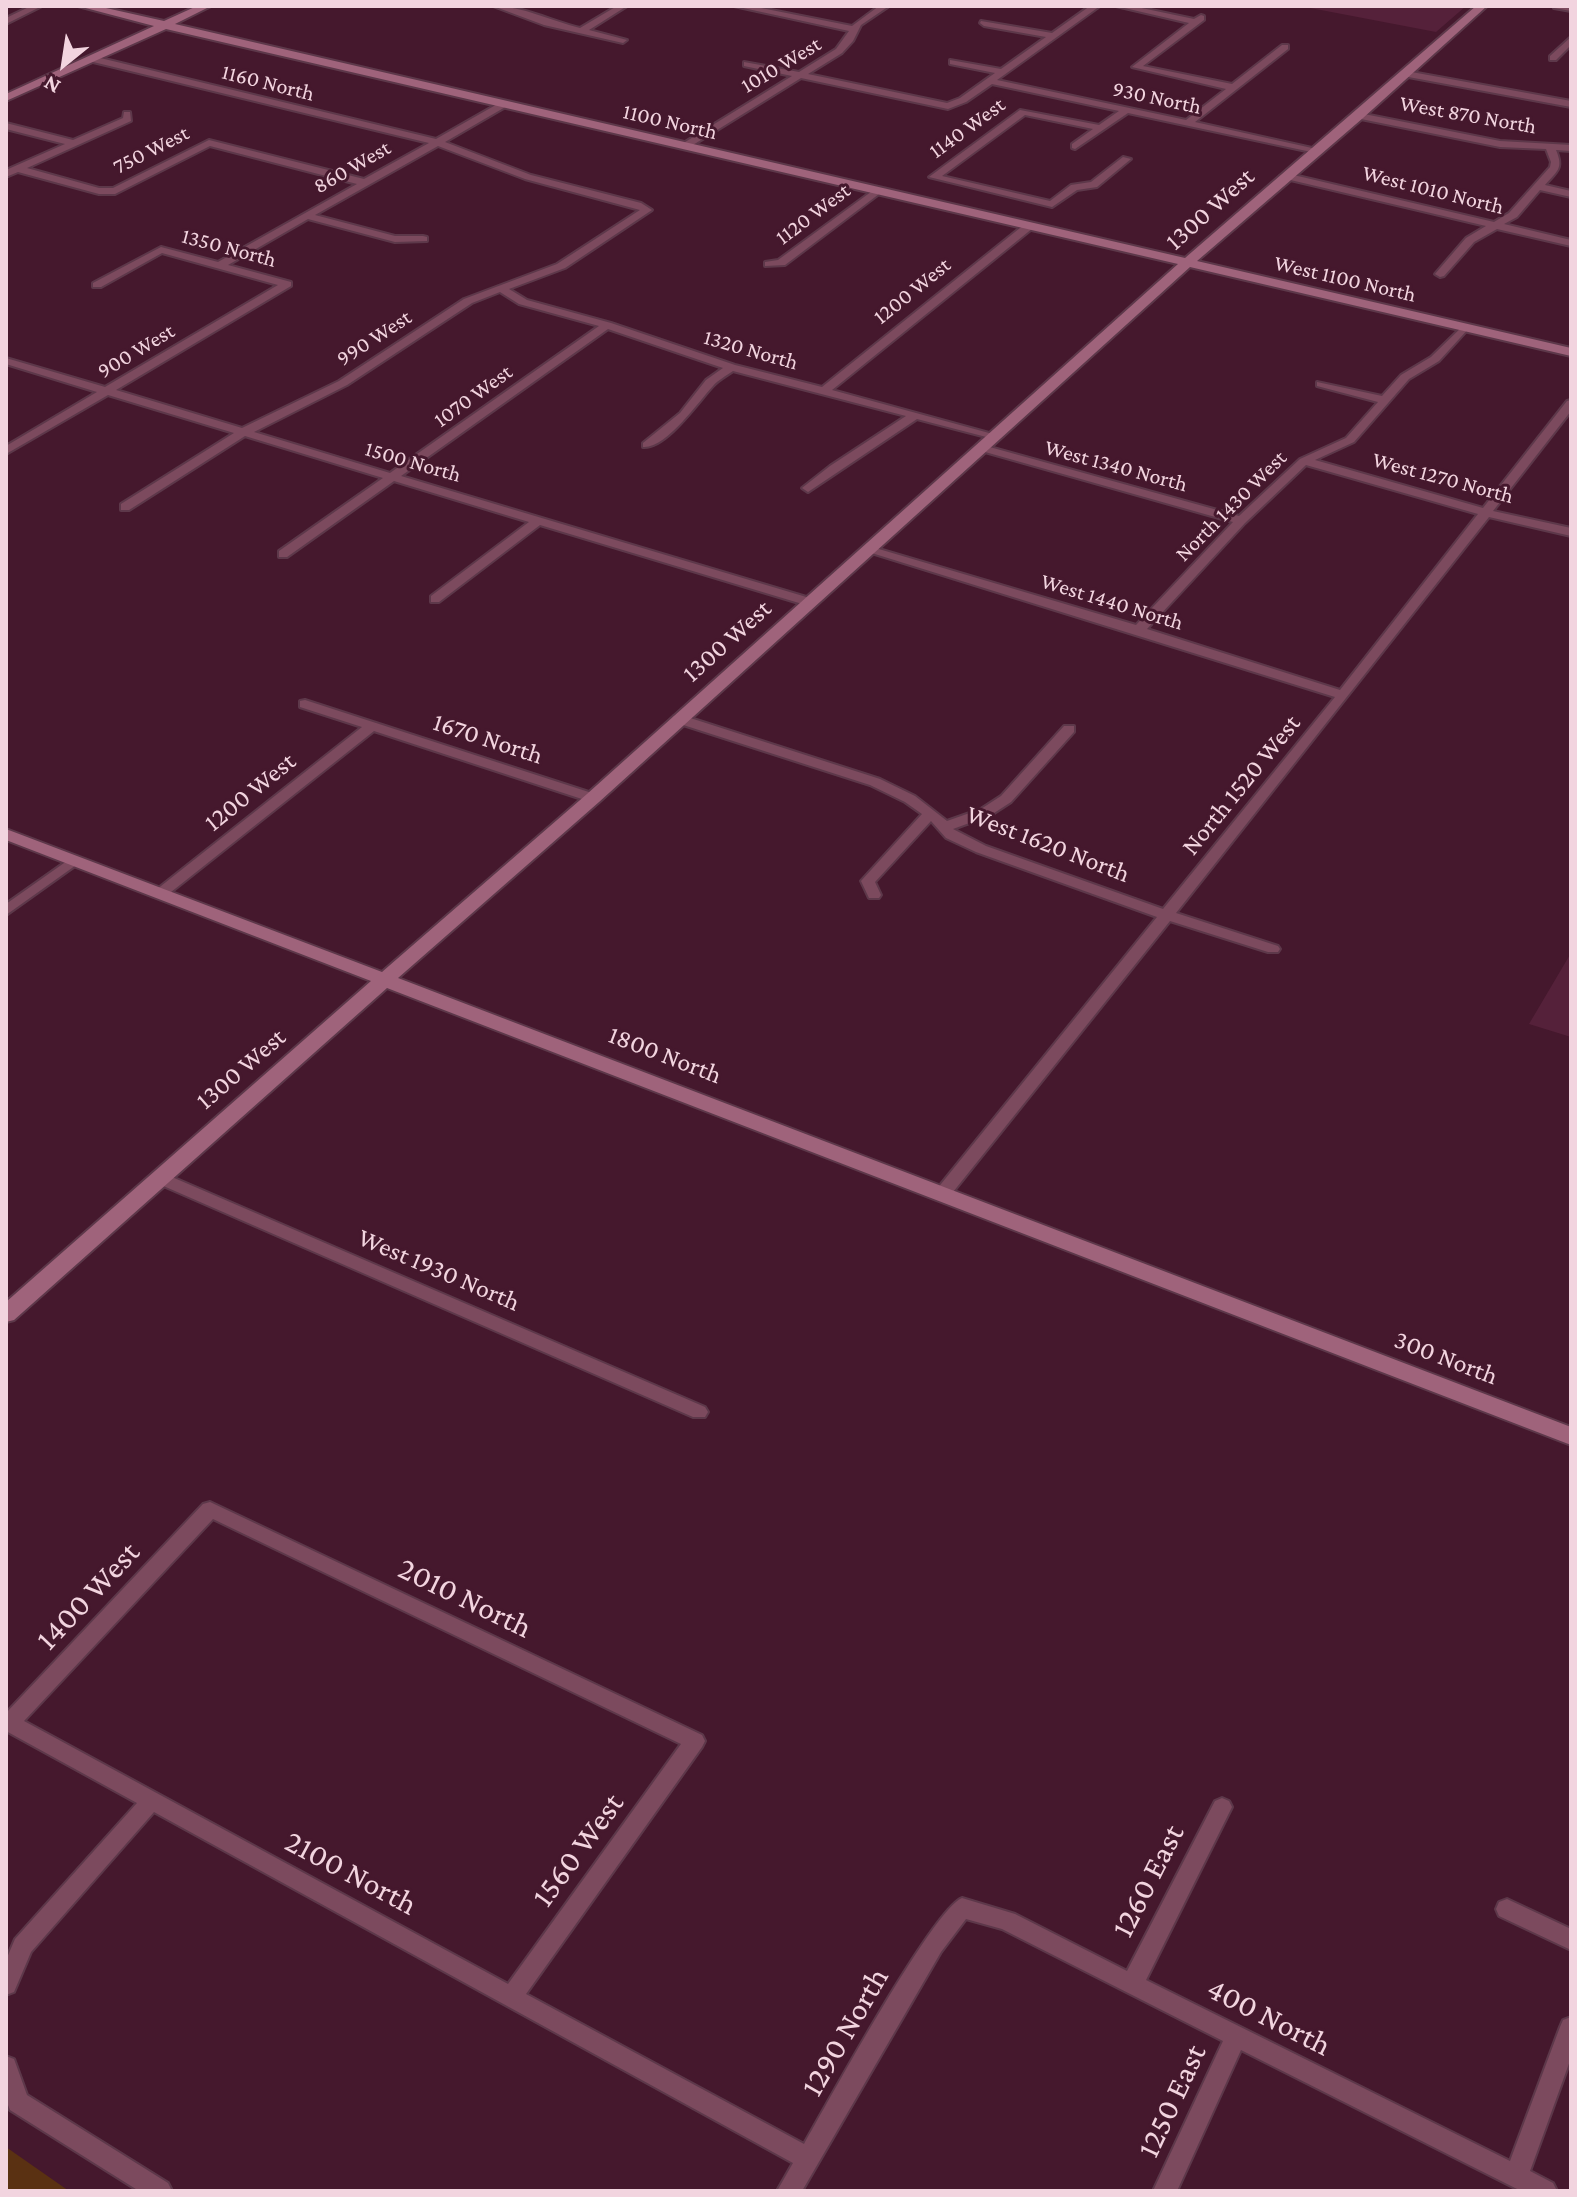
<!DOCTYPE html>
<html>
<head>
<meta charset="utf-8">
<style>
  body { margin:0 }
  #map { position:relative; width:1577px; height:2197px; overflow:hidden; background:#45182d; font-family:"Crimson Pro",serif }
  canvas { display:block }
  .frame { position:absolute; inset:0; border:8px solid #f2d4df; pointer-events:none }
  .north { position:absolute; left:24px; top:24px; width:80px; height:80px; -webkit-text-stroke:6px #45182d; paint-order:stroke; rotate:210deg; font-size:22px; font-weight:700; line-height:32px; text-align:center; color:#f2d4df }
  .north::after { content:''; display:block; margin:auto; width:28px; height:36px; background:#f2d4df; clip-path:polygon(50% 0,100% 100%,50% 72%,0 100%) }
</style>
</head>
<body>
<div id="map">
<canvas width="1577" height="2197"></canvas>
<div class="frame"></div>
<div class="north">N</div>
</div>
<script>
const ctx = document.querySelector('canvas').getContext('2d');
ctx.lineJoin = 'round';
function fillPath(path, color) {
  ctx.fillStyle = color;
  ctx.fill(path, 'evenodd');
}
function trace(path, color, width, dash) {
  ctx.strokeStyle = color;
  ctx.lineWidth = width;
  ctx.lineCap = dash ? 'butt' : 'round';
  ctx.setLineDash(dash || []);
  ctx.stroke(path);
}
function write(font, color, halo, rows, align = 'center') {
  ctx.font = font + ' "Crimson Pro",serif';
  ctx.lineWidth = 6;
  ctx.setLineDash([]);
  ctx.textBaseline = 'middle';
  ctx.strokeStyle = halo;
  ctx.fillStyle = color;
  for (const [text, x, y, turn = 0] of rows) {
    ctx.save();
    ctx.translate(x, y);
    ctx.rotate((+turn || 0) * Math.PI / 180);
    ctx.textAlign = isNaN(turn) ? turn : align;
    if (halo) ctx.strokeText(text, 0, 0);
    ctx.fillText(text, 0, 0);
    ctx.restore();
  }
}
fillPath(new Path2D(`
  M1300,6H1466L1436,32Z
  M1571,953V1037L1529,1024Z`), '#55213a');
fillPath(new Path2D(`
  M6,2147L69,2191H6Z`), '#5a3112');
const street = new Path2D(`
  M31,6H42L6,24V18Z
  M493,6C523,6 551,21 580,28L617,6H627L589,30L627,40L623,43L544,25Z
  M734,6H751L852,26L879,6H889L861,25L853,41L842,53L808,74L947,103L960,98L995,73L950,64V60L1001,69L1046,37L984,26L980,23L981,21L1052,33L1090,6H1100L997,80L1186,120L1226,89L1132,67L1189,23L1116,6H1132L1194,19L1201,15L1204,16V20L1143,66L1232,84L1282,45H1288V49L1195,122L1321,150L1316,153L1128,113L1075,149L1072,148V144L1093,129L1025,115L942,176L1050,201L1071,185L1091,182L1123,157L1131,159L1097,187L1077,190L1052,207L929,177L1020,110L1099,125L1119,111L992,84L966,102L948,109L801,78L688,148H682V144L792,76L744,66V62L799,72L836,49L849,31Z
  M1553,6H1571V11L1554,8Z
  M1571,37V45L1556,60H1550V56Z
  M92,56L436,139L501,102H507V106L445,142L531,175L641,203L652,210L565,268L509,289L527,300L611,323L735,365L822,387L1025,224H1033V228L832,390L1000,436L994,439L917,419L808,492L802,488L830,466L906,416L733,371C726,376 718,380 713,386C698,402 666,449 643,447V443L680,413L706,380L723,368L608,329L401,476L813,599V605L809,606L540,525L439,602H431V596L529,522L394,481L287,557H279V551L383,478L245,436L129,510H121V504L234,433L108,395L6,454V446L97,392L6,364V358L105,387L278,285L162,253L101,287H93V283L161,247L218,262L357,184L210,146L115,194H99L18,172L6,177V170L65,144L6,129V123L73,140L123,118L124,112H130L131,121L27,168L99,188H113L209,140L364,179L429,143L89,61V57ZM438,146L525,179L640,210L557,264L464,299L339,381L242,428L116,390L291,286V282L228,265L308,219L395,242L427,241V237L423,236H395L315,215ZM500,292L519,304L599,326L390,473L254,432L347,385L472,303Z
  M1406,71L1571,101V107L1403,76L1401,74Z
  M1359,113L1500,141L1571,145V151L1556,150C1564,169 1557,171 1545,185L1571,191V197L1540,190L1517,217L1504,224L1571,240V246L1497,229L1474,242L1444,276L1440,277L1435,274L1466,238L1486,226L1282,178L1280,176L1285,173L1494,222L1509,213L1550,167L1551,162L1546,149L1500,147L1356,118V114Z
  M875,189L883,191L785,265L765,266V262L778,260Z
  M1465,324L1470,327L1439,361L1409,379L1354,442L1315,460L1483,508L1567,401L1571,400V411L1493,511L1571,528V536L1489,517L1176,913L1278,946L1280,949L1278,952H1268L1170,921L949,1197H937L935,1193L937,1189L1157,917L976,852L946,838L931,821L875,882L881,895L879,898H869L861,881L922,814L905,802L870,785L674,722L672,719L674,716H684L880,779L915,796L947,821L981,809L1001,796L1064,726H1074V732L1011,802L991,815L953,829L986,846L1163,909L1335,697L862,550L868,546L872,547L1136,625L1233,522L978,450V446H986L1239,516L1300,459L1346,438L1378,402L1317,386V382L1382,396L1401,375L1431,357ZM1306,465L1478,514L1340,690L1147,629L1245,523Z
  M305,700L598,795L600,798L593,802L588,801L374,731L166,896H156L154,893L156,890L362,727L300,707V701Z
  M74,856L81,860L79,863L6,915V904Z
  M158,1171L705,1407L708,1412L705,1417H693L152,1181L150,1177Z
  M210,1502L702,1735L705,1741L702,1747L526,1994L804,2144C826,2106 933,1909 962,1898L1015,1914L1127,1971L1215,1801L1222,1798L1229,1801L1232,1807L1146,1980L1510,2161L1560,2027L1563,2020L1571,2017V2058L1530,2171L1553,2183L1557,2191H1521L1241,2050L1177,2191H1153L1223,2041L1002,1929L966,1919L941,1952L802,2191H777L793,2163L154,1812L31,1952L14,1992L6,1995V1960L15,1939L137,1803L6,1731V1713L203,1504ZM213,1519L681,1744L508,1984L24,1721Z
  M1507,1899L1571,1929V1950L1499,1916L1496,1909L1499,1902Z
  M6,2056L14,2059L27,2095L168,2183L172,2191H139L10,2110L6,2100Z`);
const secondary = new Path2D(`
  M78,6H97L164,21L197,6H211L175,24L1185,258L1476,6H1487L1363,118L1197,261L1571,348V356L1190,267L599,802L398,978L1571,1427V1445L387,988L14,1320L6,1322V1302L371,981L6,840V829L382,972L587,794L1178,264L166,29L6,101V94L154,26Z`);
trace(street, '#5d384a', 4);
trace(secondary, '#5d384a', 4);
fillPath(street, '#7c4a5e');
fillPath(secondary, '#9f637b');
write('22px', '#f2d4df', '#45182d', [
  ["1010 West",781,65,-31],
  ["1160 North",268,83,14],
  ["930 North",1157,98,12],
  ["West 870 North",1468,115,10],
  ["1100 North",670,122,13],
  ["1140 West",967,128,-36],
  ["750 West",151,150,-27],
  ["860 West",352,167,-30],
  ["West 1010 North",1433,190,14],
  ["1120 West",813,214,-37],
  ["1350 North",229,248,15],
  ["West 1100 North",1345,279,13],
  ["1200 West",912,291,-39],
  ["990 West",374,338,-33],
  ["1320 North",751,350,16],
  ["900 West",136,351,-31],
  ["1070 West",473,396,-36],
  ["1500 North",413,462,16],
  ["West 1340 North",1116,466,15],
  ["West 1270 North",1443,478,15],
  ["North 1430 West",1231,506,-45],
  ["West 1440 North",1112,602,17]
]);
write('26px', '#f2d4df', '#45182d', [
  ["1300 West",1210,209,-42],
  ["1300 West",727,641,-42],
  ["1670 North",488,739,18],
  ["North 1520 West",1241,785,-51],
  ["1200 West",250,792,-39],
  ["West 1620 North",1048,844,21],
  ["1800 North",665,1055,21],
  ["1300 West",241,1069,-41],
  ["West 1930 North",439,1270,23],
  ["300 North",1446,1358,21]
]);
write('32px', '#f2d4df', '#45182d', [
  ["1400 West",88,1596,-47],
  ["2010 North",465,1598,26],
  ["1560 West",578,1850,-54],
  ["2100 North",351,1873,28],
  ["1260 East",1148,1881,-63],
  ["400 North",1269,2017,27],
  ["1290 North",845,2032,-60],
  ["1250 East",1172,2101,-65]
]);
</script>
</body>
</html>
